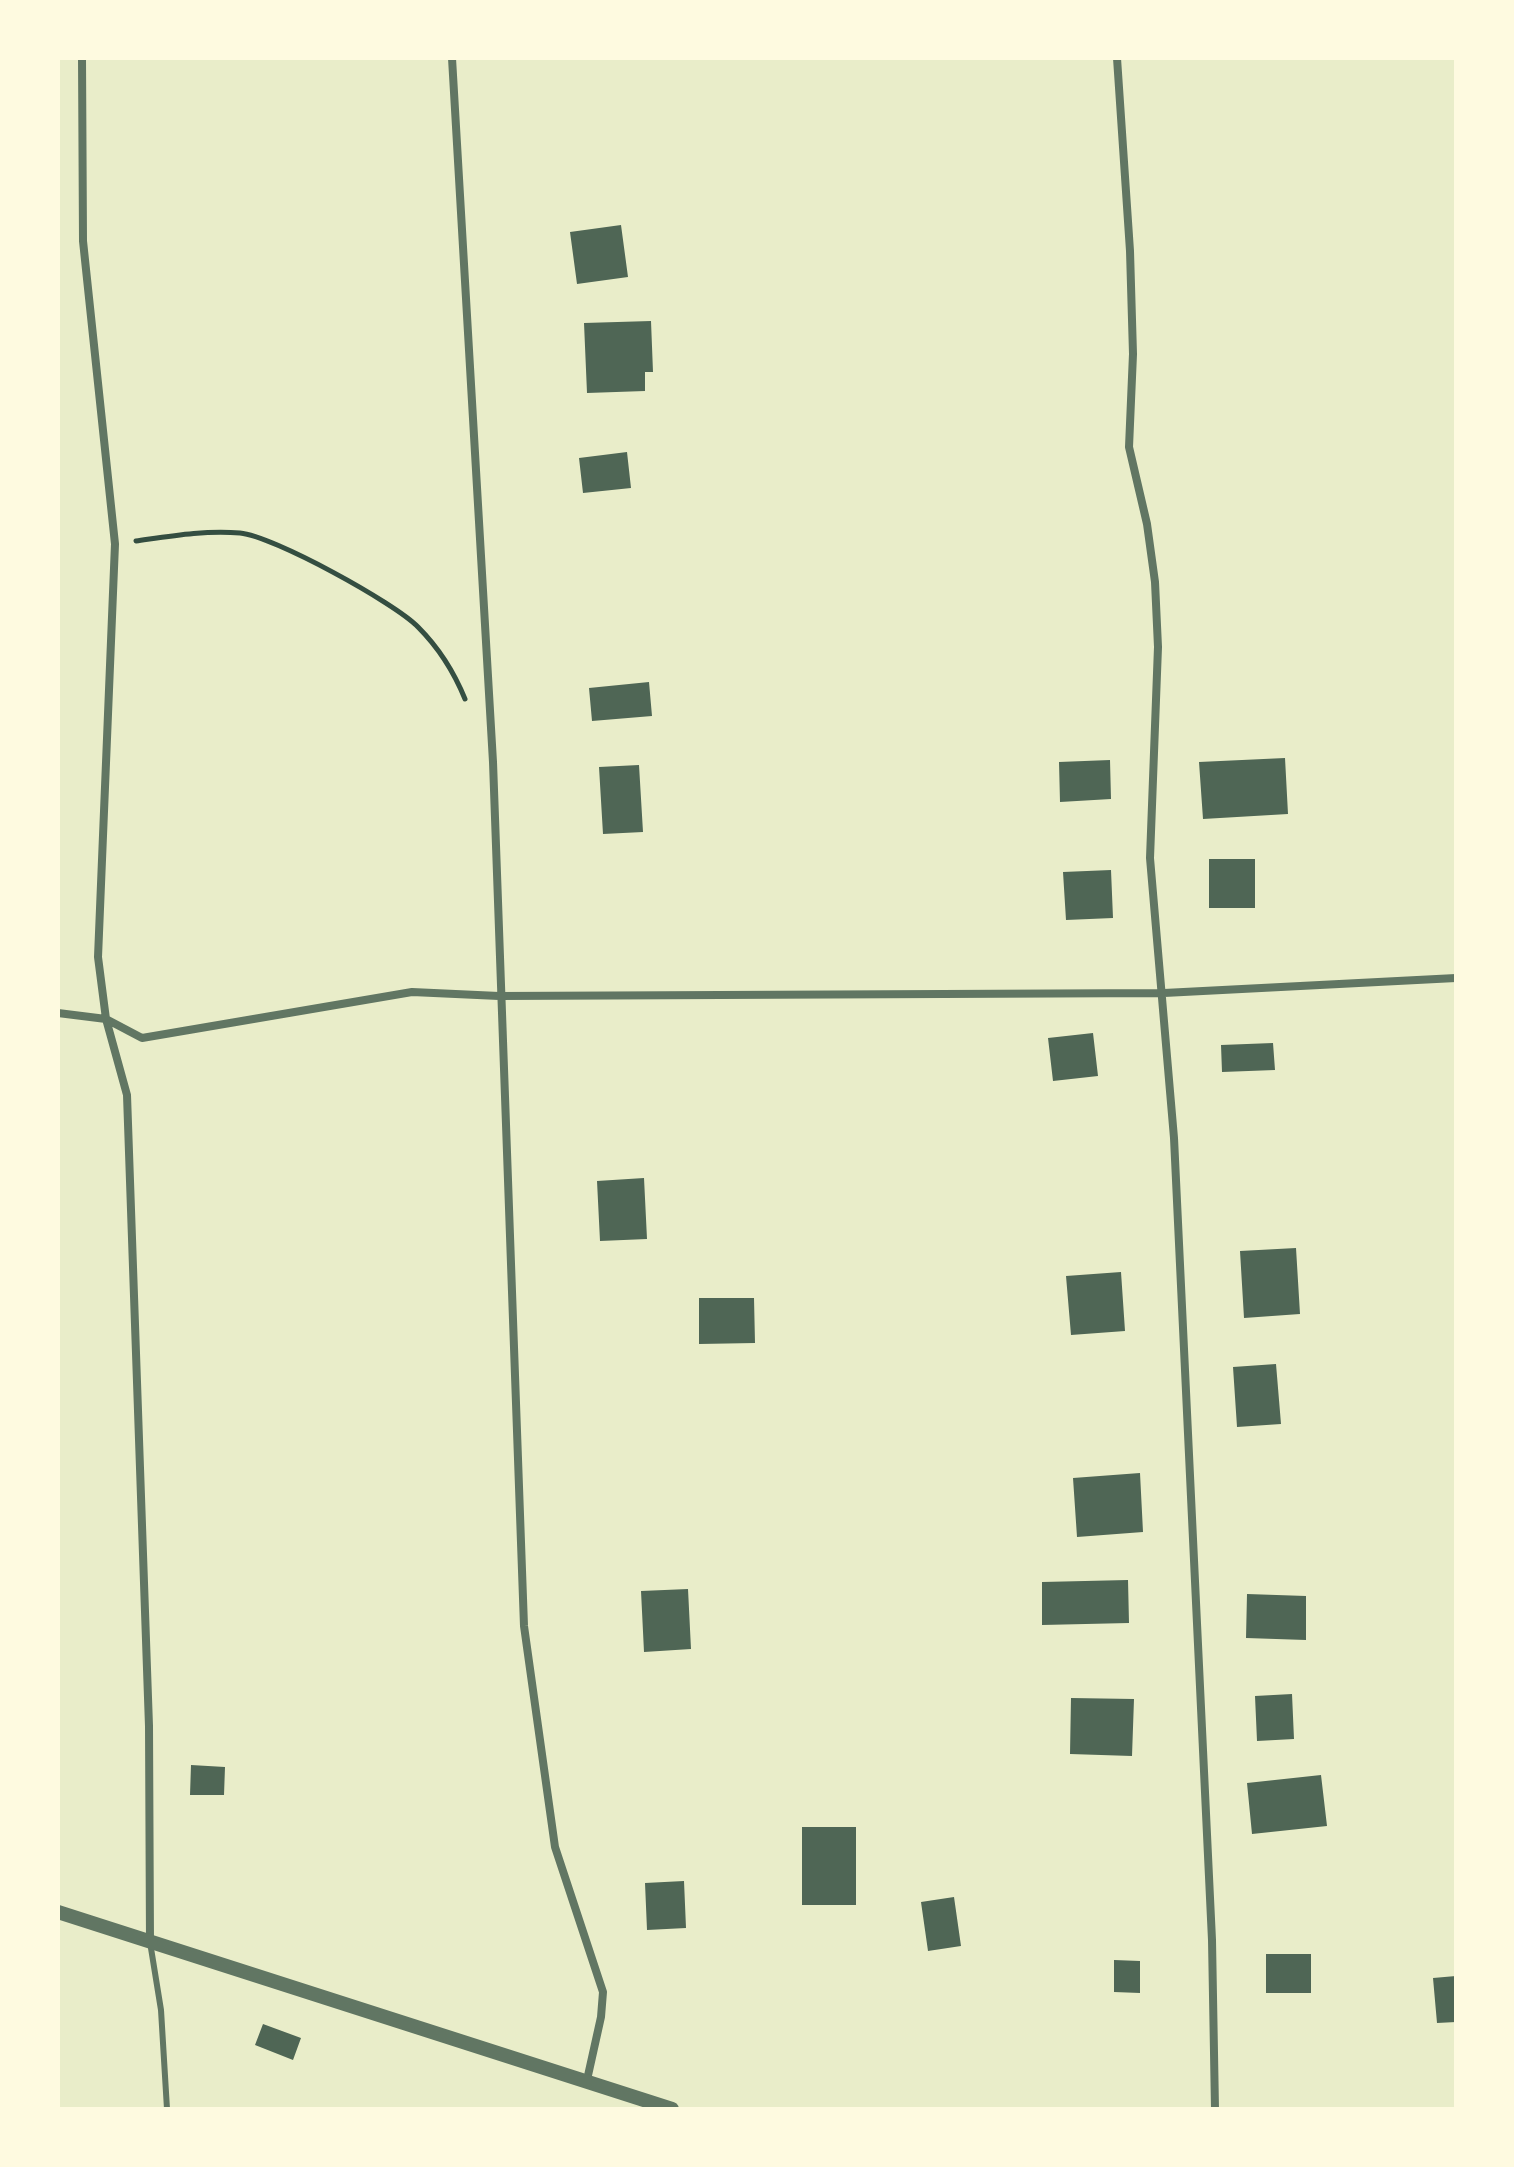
<!DOCTYPE html>
<html>
<head>
<meta charset="utf-8">
<style>
  body { margin:0 }
  #map { position:relative; width:1514px; height:2167px; overflow:hidden; background:#e9edc9; font-family:"Roboto Condensed",sans-serif }
  canvas { display:block }
  .frame { position:absolute; inset:0; border:60px solid #fefae0; pointer-events:none }
</style>
</head>
<body>
<div id="map">
<canvas width="1514" height="2167"></canvas>
<div class="frame"></div>
</div>
<script>
const ctx = document.querySelector('canvas').getContext('2d');
ctx.lineJoin = 'round';
function fillPath(path, color) {
  ctx.fillStyle = color;
  ctx.fill(path, 'evenodd');
}
function trace(path, color, width, dash) {
  ctx.strokeStyle = color;
  ctx.lineWidth = width;
  ctx.lineCap = dash ? 'butt' : 'round';
  ctx.setLineDash(dash || []);
  ctx.stroke(path);
}
fillPath(new Path2D(`
  M621,225L628,277L577,284L570,232Z
  M651,321L653,372H645V391L587,393L584,323Z
  M627,452L631,488L583,493L579,458Z
  M649,682L652,716L592,721L589,688Z
  M1285,758L1288,814L1203,819L1199,762Z
  M1110,760L1111,799L1060,802L1059,762Z
  M639,765L643,832L603,834L599,767Z
  M1209,859H1255V908H1209Z
  M1111,870L1113,918L1066,920L1063,872Z
  M1093,1033L1098,1076L1053,1081L1048,1038Z
  M1273,1043L1275,1070L1222,1072L1221,1045Z
  M644,1178L647,1239L600,1241L597,1181Z
  M1296,1248L1300,1314L1244,1318L1240,1251Z
  M1121,1272L1125,1331L1071,1335L1066,1276Z
  M699,1298H754L755,1343L699,1344Z
  M1276,1364L1281,1424L1237,1427L1233,1367Z
  M1140,1473L1143,1532L1077,1537L1073,1478Z
  M1128,1580L1129,1623L1042,1625V1582Z
  M688,1589L691,1649L644,1652L641,1591Z
  M1247,1594L1306,1596V1640L1246,1638Z
  M1292,1694L1294,1739L1257,1741L1255,1696Z
  M1071,1698L1134,1699L1132,1756L1070,1754Z
  M191,1765L225,1767L224,1795H190Z
  M1321,1775L1327,1826L1252,1834L1247,1783Z
  M802,1827H856V1905H802Z
  M684,1881L686,1928L647,1930L645,1883Z
  M954,1897L961,1946L928,1951L921,1902Z
  M1266,1954H1311V1993H1266Z
  M1114,1960L1140,1961V1993L1114,1992Z
  M1456,1976V2022L1437,2023L1433,1978Z
  M263,2024L301,2038L293,2060L255,2045Z`), '#4f6655');
trace(new Path2D(`
  M136,541C171,536 205,530 240,533C273,536 395,603 418,627C439,648 454,672 465,699`), '#344e41', 5);
trace(new Path2D(`
  M150,1942L161,2010L167,2109`), '#617663', 6);
trace(new Path2D(`
  M82,58L83,241L115,544L98,957L106,1019L127,1095L149,1726L150,1942
  M452,58L493,762L524,1626L555,1847L603,1992L601,2017L587,2080
  M1117,58L1130,251L1133,354L1129,447L1147,524L1155,582L1158,647L1150,858L1174,1138L1212,1940L1215,2109
  M58,1013L106,1019L142,1038L412,992L499,996L1164,993L1456,978`), '#617663', 8);
trace(new Path2D(`
  M58,1912L672,2109`), '#617663', 14);
</script>
</body>
</html>
